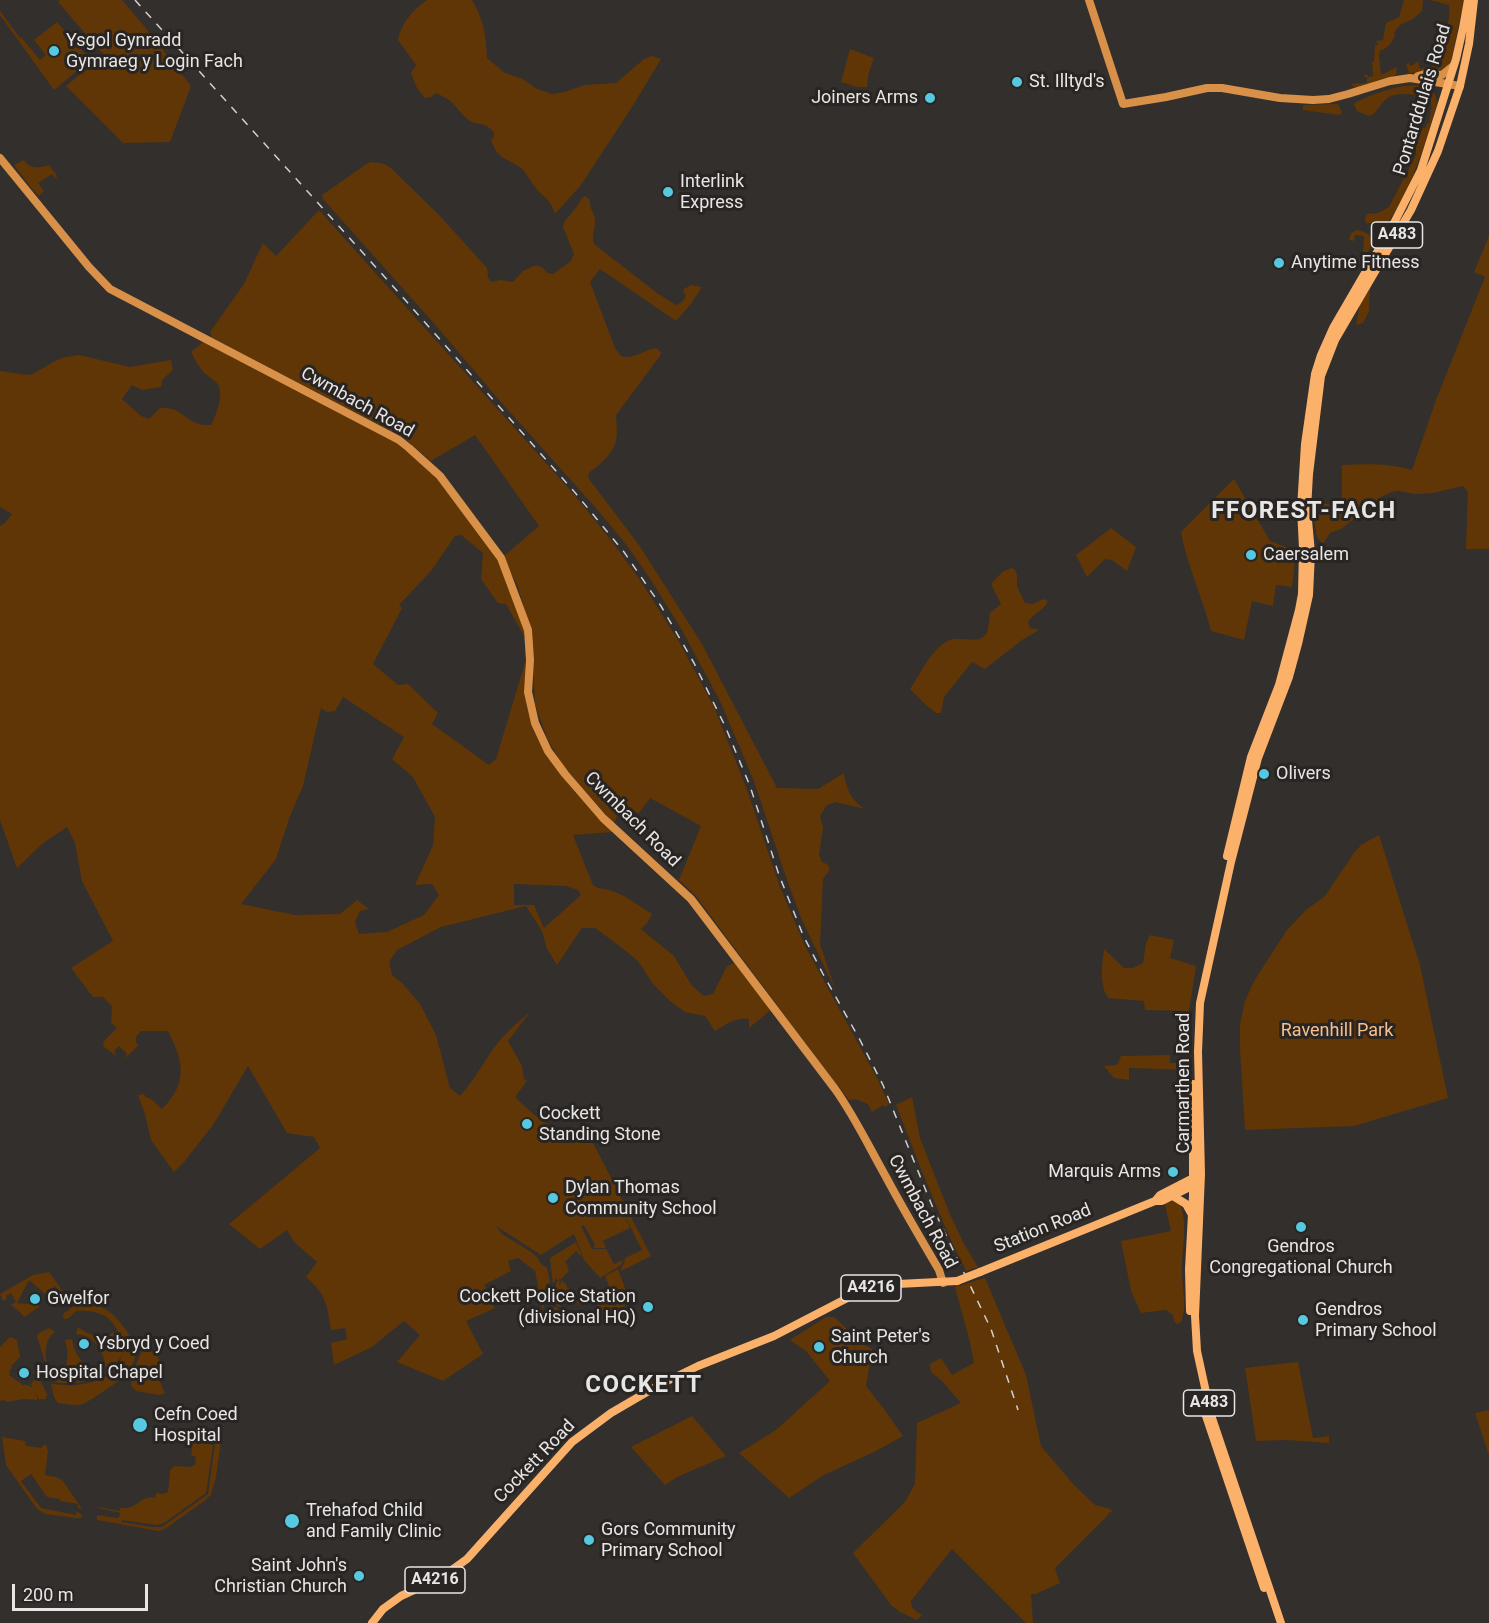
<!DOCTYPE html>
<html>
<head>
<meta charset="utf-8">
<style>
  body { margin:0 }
  #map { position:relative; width:1489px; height:1623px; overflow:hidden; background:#322f2d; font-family:Roboto,sans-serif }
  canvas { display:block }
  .scale { position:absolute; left:12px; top:1584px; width:136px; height:27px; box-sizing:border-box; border:3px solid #e8e6e5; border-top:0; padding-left:8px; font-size:18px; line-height:21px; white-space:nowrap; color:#e8e6e5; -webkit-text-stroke:4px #282523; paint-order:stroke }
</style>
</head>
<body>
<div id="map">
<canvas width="1489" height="1623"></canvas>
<div class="scale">200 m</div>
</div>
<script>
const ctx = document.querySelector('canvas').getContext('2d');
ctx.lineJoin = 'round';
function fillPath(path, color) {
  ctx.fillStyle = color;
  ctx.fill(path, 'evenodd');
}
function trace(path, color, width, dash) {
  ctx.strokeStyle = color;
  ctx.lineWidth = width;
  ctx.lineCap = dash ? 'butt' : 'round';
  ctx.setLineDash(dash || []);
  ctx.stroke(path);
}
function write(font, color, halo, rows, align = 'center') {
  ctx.font = font + ' Roboto,sans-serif';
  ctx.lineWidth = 6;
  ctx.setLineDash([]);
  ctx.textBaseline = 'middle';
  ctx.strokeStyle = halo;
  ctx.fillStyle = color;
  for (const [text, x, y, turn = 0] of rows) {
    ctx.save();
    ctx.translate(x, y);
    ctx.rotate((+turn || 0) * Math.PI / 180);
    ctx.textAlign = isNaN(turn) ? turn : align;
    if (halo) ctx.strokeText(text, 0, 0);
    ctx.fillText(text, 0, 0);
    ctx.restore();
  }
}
fillPath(new Path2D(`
  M60,0H122L145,27L191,86L170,142L123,143L66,86L104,55L58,2Z
  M427,0H472C484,20 486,35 487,58L505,73L523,79L535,88L552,94L565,92L584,85L616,83L644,59L652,56L661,59L634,104L581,185L555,214C549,196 545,200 535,187C530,181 527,173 521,168C507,158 497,160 491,139L494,137V133C484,120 479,127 469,120C461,115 456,105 449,100C445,97 440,95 436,93L431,97L425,98L417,88L411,73L416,65L398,40C401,23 413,10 427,0Z
  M1404,0H1423L1422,11L1413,19L1400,25L1394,33L1395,36C1391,44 1388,48 1380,51L1379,55L1381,75L1397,67L1396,75L1356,88L1350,84L1367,83V77H1364V75H1368V77L1373,76L1372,62H1374L1375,45H1378L1376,41L1383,40L1386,23L1399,17Z
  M1430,0H1464L1451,62L1443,72L1409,73L1406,65L1408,63L1411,66L1418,61L1420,69L1440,63C1438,44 1452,24 1449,5Z
  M0,11L20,38L21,37L40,60L46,55L34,40L57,22L69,36L76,31L82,37L76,43L90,60L54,90L0,15Z
  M850,49L874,58L869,72L867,87H857L841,82Z
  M1403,86C1417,85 1436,84 1437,103C1426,141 1415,179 1394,213C1390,219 1388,224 1383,228L1371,223H1366L1365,218L1367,214L1378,213L1389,207L1416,155V144L1418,140V132L1420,128H1425L1427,123H1429C1431,109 1437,96 1418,92L1415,95C1400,93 1389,93 1380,106C1376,111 1375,114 1369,116L1357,111L1354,104L1356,102C1371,95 1387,89 1403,86Z
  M1337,104L1339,105L1342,113L1339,115L1303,110V105Z
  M24,160C31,170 39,168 49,165L57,176L56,179L52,174L38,183L44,191L39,196L32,189L14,165Z
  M373,162L384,164L391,168L440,216L487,268L488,277L491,282L501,280L513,282L523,271L536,265L543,268L547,273L553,274L571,261L574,254L563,227L564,222L575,209L582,198L585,196L590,200C589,209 594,211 595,219C596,229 591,232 594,244L657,293L676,305C681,304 685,299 686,295L683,292L684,289L691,285L702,287L690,305L676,321L600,269L590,282L615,348L621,356C632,360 645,350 656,348L661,352L660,356L616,415C618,441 618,447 599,465C595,469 591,470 588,474L589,479L639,545L702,644L777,788L818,789L844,773C846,788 851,801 865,809L836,802L827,805L820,816L823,828L819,855L822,862L827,864L830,869L823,879L820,944L835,989L801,918L786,877L754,781L720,701L683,632L651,580L625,543L595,507L500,401L438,328L323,199L322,195L325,193L368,163Z
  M319,210L571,491L610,539L640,580L678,640L714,707L746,787L780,887L806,948L878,1080L889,1104L885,1107L883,1105L872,1112L868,1104L855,1099L849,1100L824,1068L695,895L679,880L701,826L650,798L639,813L621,805L614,824L561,763L547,738L535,704L531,633L518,587L503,557L539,526L475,435L431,461L403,437L212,338L210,332L244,284L263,243L276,256Z
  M1357,230C1382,235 1369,250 1361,265L1357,263L1363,252L1364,236L1355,235L1354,241L1349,240L1351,233Z
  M1489,236V549H1466L1468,492L1463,486L1433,493L1415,494L1398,491L1392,492L1383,496L1341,529L1330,533L1323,544L1317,537L1311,503L1342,505V465C1366,464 1389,463 1412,470L1436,400L1485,277L1474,272Z
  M1370,289L1369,311L1363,323L1357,325L1356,324L1360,304Z
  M204,341L397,442L438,477L500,560L524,627V636L506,604L498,603L481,579L483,553L461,535L455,536L431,571L399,605L402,608L373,664L398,685L408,684L438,713L432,724L489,765L496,759L525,663L532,720L550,759L573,790L613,832L573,835L593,885C599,890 605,888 612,891C627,896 639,906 652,914L647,923L641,929L674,956L692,986L704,996L713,994L727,966L737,962L772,1009L749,1028V1019C737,1016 725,1025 715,1031L705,1016L685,1012L670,1001L653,984L638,961L621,947L595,928H582L557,965L547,949L542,931L526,906L441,927L397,950L389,962L392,975L402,983L420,1004L436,1035L450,1088L460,1096C473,1082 482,1065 493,1049C503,1035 516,1024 530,1012L508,1041L522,1066L524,1079L527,1081L515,1097C526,1108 543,1124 558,1129C566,1131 578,1130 587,1131L651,1256L621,1271V1269L624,1263L625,1258L642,1250L621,1208L630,1228L603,1241L606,1248H594L593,1246L595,1245L585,1227L584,1225L581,1226L592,1249H606L614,1264L623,1260L621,1265L600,1278L584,1260L574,1234L541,1255L496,1226L502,1234L531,1252L538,1258L540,1263L547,1268L550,1283H547L546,1286L543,1313L551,1316L555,1306L563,1313L561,1315L558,1311L545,1322L535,1271L518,1258L508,1261L511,1271L484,1285L495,1308L466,1321L483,1354L443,1381L397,1362L420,1335L404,1321L372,1347L334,1365L331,1343L347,1339L345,1328L331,1330C327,1303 326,1295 306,1277L317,1262L294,1242L287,1230L260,1249L229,1224L320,1148L314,1137L287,1133L248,1066L213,1125L184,1162L174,1172L151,1140L145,1114L138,1095L144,1094L146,1097L151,1099L162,1109C188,1083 184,1062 168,1031H141C136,1036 134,1039 138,1046L124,1059L127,1054L119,1046L114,1051L116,1056L104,1047L103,1042L117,1028L111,1023L112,1006L103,997H93L71,968L113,941L82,881L75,843L67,827L42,844L17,868L0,820V526L5,523L12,514L0,507V371L27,375L33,374L53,362L65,357L79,355L130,367L171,360L173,370L163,379L161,387L142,390L132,385L122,399L141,416L149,419L160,408C164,408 170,408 175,410C189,417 192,426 211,425C216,415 223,398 219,386C216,381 209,377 204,373C199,367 195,360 191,352ZM343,697L404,737L392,759L413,777L435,817L433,845L415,885L432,884L439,895L424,915L387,932L359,934L355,922L360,911L369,909L357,900L340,914L295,915L241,904L276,859L290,816L303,786L321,708L326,712L335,711ZM514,884L566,886L578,890L581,895L544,928L534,905H514Z
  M1234,479L1270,541L1296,551L1292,587L1276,585L1273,606L1252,601L1244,640L1211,631C1203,598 1187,566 1181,532Z
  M1111,528L1136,547L1127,571L1112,560L1105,559L1087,577L1076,555Z
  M1012,568L1015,570L1017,575V586L1025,603L1033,604L1043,599L1048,601C1045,610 1033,613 1028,622L1030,628L1039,630L1022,640L985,669L972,662L944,697L941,713H936L926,705L910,689C921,673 928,655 944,643C958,632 980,648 987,632C989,627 989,619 990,613L1001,604L991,584L1002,572Z
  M1379,835L1420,965L1448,1098L1354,1126L1245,1130L1240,1049V1024L1245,1001L1254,981L1287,930L1306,910L1325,896L1354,853L1361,845Z
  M1150,935L1174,940L1170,958L1196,966L1189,1011L1145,1010L1144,1001L1108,998C1099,984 1102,965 1104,949L1124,968H1133L1143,963L1146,943Z
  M1170,1055V1063H1176V1066L1188,1064L1189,1070L1129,1068V1080L1114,1078L1104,1066L1117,1065L1121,1056Z
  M912,1097L920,1138L949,1212L964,1244L978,1267L966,1271C939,1217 918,1161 896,1105Z
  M1173,1201C1178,1203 1181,1204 1182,1210C1187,1229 1182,1247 1182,1266C1181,1282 1188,1308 1181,1322L1177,1324L1174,1321L1173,1315L1166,1310L1141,1313L1131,1291L1121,1241L1171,1231L1165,1205L1166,1203Z
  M576,1242L582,1257L576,1251L565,1262L568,1266L567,1267L569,1271L561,1279L557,1280L556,1278L553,1284L550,1258Z
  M618,1269L630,1302L625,1301L623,1326L620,1323L617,1327L593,1300H597L595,1298L602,1291L605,1294L612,1287L609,1286L605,1276Z
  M49,1272L64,1293L62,1295L55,1286L45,1294L29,1280L17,1303L39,1305V1307L24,1317L20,1312L11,1305L16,1302L11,1293L6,1296L7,1299L3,1301L0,1294L33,1275Z
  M985,1278L1026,1375L1041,1446L1073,1484L1095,1505L1111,1509L1112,1512L1108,1513L1109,1514L1055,1568L1060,1583L1036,1594H1031L1033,1623H1026L952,1549L911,1601C911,1609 916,1611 922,1615L917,1620L900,1612L891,1605L853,1553L905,1502L915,1484L917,1423L961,1403L941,1380L931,1372L930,1364L941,1358L952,1375L974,1363L970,1342L955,1287Z
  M560,1280L559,1286L562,1280L567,1286V1288L570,1289L571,1293L580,1303L579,1305L570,1296L559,1307L555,1304L558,1293L555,1288L557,1281Z
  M89,1302C96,1305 105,1308 111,1313C122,1323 133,1338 137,1352C134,1360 132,1368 127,1374C124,1378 87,1403 83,1404C75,1406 66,1404 58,1403L54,1397L51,1384C58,1384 67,1386 75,1385C104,1383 127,1369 122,1338C119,1334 117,1330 115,1326C106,1312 91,1310 76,1311L69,1318L64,1319L63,1317L64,1313L77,1304L84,1306Z
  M826,1317H834C847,1327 857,1343 872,1349L866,1386L884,1409L903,1436L876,1451L824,1475L789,1498L739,1453L776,1430L830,1381L806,1351L790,1340Z
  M78,1327C88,1335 103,1340 114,1332C116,1335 119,1337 121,1340C128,1355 112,1371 100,1377V1375L105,1372C107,1360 99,1341 85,1336C82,1334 79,1335 76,1334Z
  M49,1328L55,1332C41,1341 44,1370 57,1378C62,1381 71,1382 75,1383H60L48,1379V1372L37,1336L39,1333Z
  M10,1337L17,1340L20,1357L11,1366L12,1368L9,1372L11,1373L9,1375L23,1385C28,1384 31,1386 33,1389L31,1384L37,1377L33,1372L35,1370L47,1394L46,1399H38V1396L34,1390L37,1395V1400L23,1399L8,1402L3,1400L0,1401V1347Z
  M72,1339C74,1354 85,1370 101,1373L98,1375L97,1378L77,1383L76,1381L65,1380L59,1376C69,1367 69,1353 65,1340Z
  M146,1345L151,1348L153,1353L156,1351L162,1371L156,1373L165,1393L159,1395L136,1391L131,1386C131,1378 140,1351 146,1345Z
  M1298,1362L1313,1438L1329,1436V1443L1286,1440L1256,1441L1245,1368Z
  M1489,1410V1455L1475,1413Z
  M692,1416L726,1456L679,1476L665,1485L631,1447Z
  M204,1429L217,1431L220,1434L221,1441L216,1477L211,1495L203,1502L165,1529L158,1531L97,1520V1515L118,1518L121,1513L98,1508V1507L119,1511L120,1508C139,1510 139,1495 155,1498L156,1493L164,1494L168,1492L170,1471L174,1466L192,1467L193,1465H195L196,1457L191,1455L193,1441L213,1445L206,1493L164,1523L157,1525L122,1520L121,1522L152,1527H162L208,1494L215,1444L204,1440Z
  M2,1437L25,1441L26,1446L42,1448L43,1445H46L48,1451L45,1475L56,1477L63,1481L82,1509L78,1508V1504L60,1501V1499L47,1497L31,1474L21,1481L41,1508L76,1515L77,1511L83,1516L80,1518H76L45,1514L37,1509L6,1465Z`), '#603606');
trace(new Path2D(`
  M1089,0L1123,104L1166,97L1207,88H1222L1280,98L1313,100L1329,99L1348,94L1390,81L1410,78L1460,86
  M1418,76L1425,74L1442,75L1453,66
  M0,158L89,267L110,289L399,440L409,448L440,476L501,558L528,630L530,660L528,692L535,723L548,751L565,774L603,818L691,899L835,1089C855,1117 869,1147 886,1177C903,1209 921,1239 939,1270L943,1283`), '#d99049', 8);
trace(new Path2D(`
  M1227,856L1251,757L1279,685L1299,610L1302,594L1303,548L1301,508L1305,444L1315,374L1321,355L1333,328L1394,223L1421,170L1456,59L1463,28L1468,0
  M1173,1196L1186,1204L1191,1213
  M1155,1201L1160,1195L1195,1177
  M980,1272L1155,1201H1162L1196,1184
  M1190,1311L1189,1269L1193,1196V1084
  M1206,1416L1264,1588
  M372,1623L383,1609L401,1596L442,1577L467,1559L572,1442L611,1413L659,1385L698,1366L774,1336L859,1292L878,1285L957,1281
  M1281,1623L1211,1415L1197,1351L1195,1316L1201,1174L1198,1052L1200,1003L1231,862L1258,758L1289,677L1298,644L1309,595L1311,553L1307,509L1309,474L1321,376L1335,340L1411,210L1438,151L1460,86L1469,44L1474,0`), '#fcb16a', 8);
trace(new Path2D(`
  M135,0L400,294L572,489L624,552L661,606L694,663L725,726L750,786L779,875L803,935L823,974L860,1040L883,1085L933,1208L991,1329L1018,1410`), '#d3d1d0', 1.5, [8, 8]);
trace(new Path2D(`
  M957,1281L980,1272`), '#fcb16a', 8);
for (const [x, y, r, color] of [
  [54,51,6,"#56c9e0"],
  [1017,82,6,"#56c9e0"],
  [930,98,6,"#56c9e0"],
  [668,192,6,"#56c9e0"],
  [1279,263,6,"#56c9e0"],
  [1251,555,6,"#56c9e0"],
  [1264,774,6,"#56c9e0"],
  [527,1124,6,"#56c9e0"],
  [1173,1172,6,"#56c9e0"],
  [553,1198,6,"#56c9e0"],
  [1301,1227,6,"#56c9e0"],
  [35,1299,6,"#56c9e0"],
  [648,1307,6,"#56c9e0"],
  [1303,1320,6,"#56c9e0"],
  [84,1344,6,"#56c9e0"],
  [819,1347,6,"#56c9e0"],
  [24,1373,6,"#56c9e0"],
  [140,1425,8,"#56c9e0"],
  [292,1521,8,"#56c9e0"],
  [589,1540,6,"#56c9e0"],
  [359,1576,6,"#56c9e0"]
]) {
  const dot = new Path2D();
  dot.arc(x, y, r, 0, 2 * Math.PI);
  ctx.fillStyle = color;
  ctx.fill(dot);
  trace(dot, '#282523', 2);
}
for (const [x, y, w] of [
  [1397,235,51],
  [871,1288,60],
  [1209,1403,51],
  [435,1580,60]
]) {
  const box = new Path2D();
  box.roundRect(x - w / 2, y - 13, w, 26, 4.5);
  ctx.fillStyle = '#282523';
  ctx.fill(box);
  trace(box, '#e8e6e5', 1.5);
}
write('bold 16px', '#e8e6e5', null, [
  ["A483",1397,235],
  ["A4216",871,1288],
  ["A483",1209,1403],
  ["A4216",435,1580]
]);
write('18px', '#e8e6e5', '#282523', [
  ["Ysgol Gynradd",66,41],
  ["Gymraeg y Login Fach",66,62],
  ["St. Illtyd's",1029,82],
  ["Joiners Arms",918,98,"right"],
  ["Interlink",680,182],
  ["Express",680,203],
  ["Anytime Fitness",1291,263],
  ["Caersalem",1263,555],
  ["Olivers",1276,774],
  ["Cockett",539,1114],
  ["Standing Stone",539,1135],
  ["Marquis Arms",1161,1172,"right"],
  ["Dylan Thomas",565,1188],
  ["Community School",565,1209],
  ["Gendros",1301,1247,"center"],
  ["Congregational Church",1301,1268,"center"],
  ["Cockett Police Station",636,1297,"right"],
  ["(divisional HQ)",636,1318,"right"],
  ["Gwelfor",47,1299],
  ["Gendros",1315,1310],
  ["Primary School",1315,1331],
  ["Saint Peter's",831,1337],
  ["Church",831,1358],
  ["Ysbryd y Coed",96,1344],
  ["Hospital Chapel",36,1373],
  ["Cefn Coed",154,1415],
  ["Hospital",154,1436],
  ["Trehafod Child",306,1511],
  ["and Family Clinic",306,1532],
  ["Gors Community",601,1530],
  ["Primary School",601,1551],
  ["Saint John's",347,1566,"right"],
  ["Christian Church",347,1587,"right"]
], 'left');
write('18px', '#e8e6e5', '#282523', [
  ["Pontarddulais Road",1423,100,-73],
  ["Cwmbach Road",357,403,29],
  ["Cwmbach Road",632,820,45],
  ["Carmarthen Road",1184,1083,-90],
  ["Cwmbach Road",922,1212,62],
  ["Station Road",1043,1229,-22],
  ["Cockett Road",535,1462,-46]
]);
write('18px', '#f7bf8d', '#282523', [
  ["Ravenhill Park",1337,1031]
]);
ctx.letterSpacing = '1.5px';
write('bold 24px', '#e8e6e5', '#282523', [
  ["FFOREST-FACH",1304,512],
  ["COCKETT",644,1386]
]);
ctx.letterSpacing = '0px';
</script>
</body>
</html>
